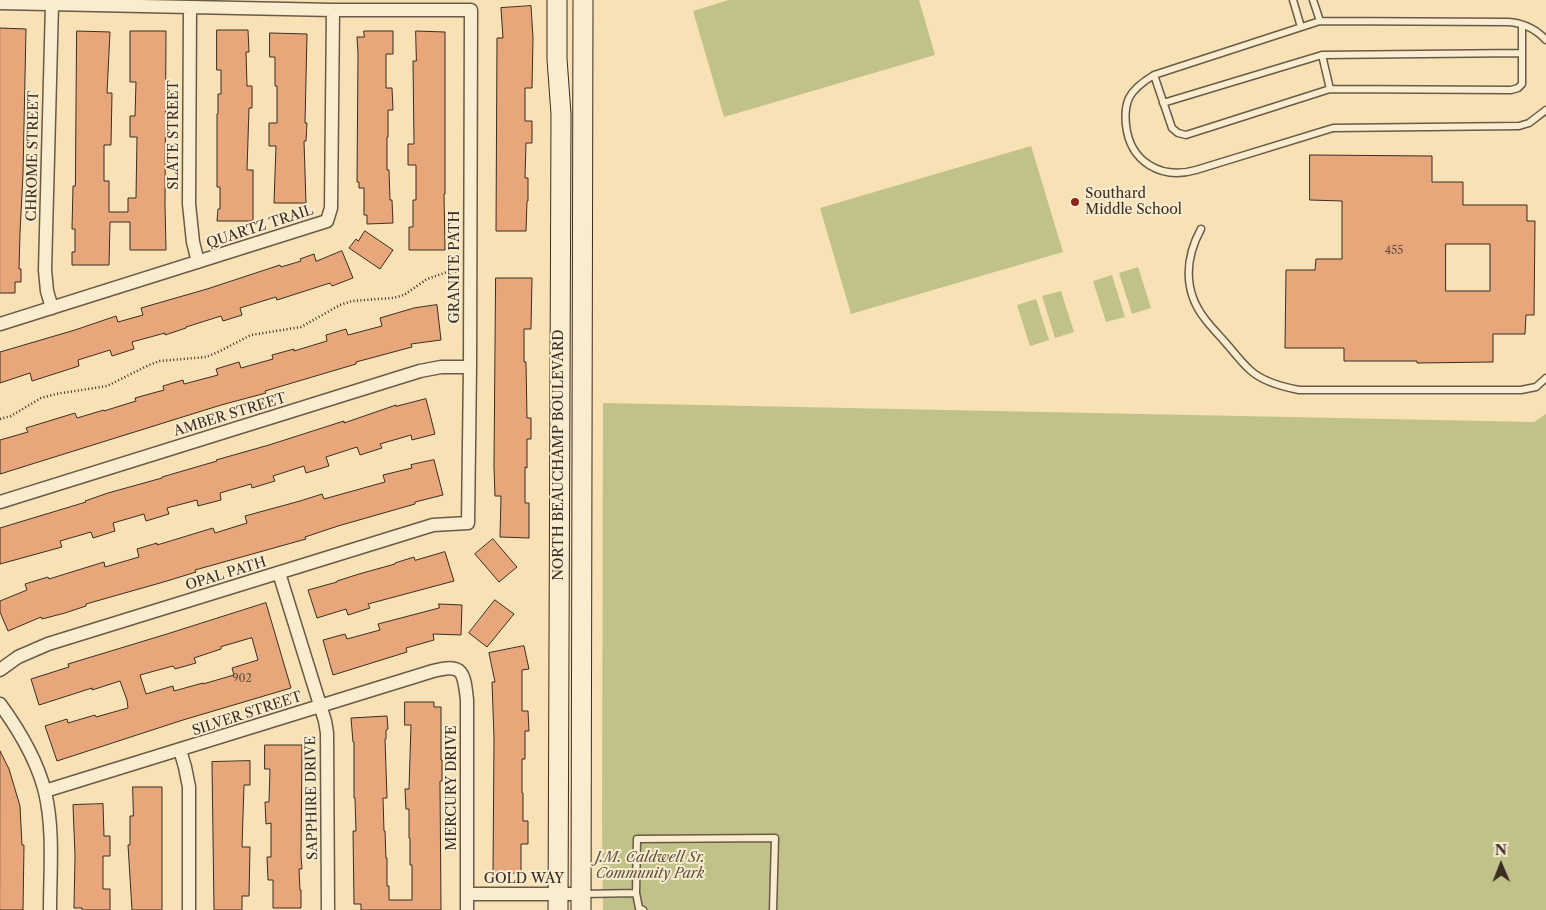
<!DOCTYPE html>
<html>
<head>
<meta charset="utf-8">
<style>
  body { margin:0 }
  #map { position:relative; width:1546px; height:910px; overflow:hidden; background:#f7e1b5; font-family:"Libre Caslon Text",serif }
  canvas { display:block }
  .north { position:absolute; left:1476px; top:840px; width:50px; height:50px; -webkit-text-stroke:4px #faeccf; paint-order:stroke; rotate:359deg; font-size:14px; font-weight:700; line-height:20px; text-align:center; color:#3b2d24 }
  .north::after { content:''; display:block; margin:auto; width:18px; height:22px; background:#3b2d24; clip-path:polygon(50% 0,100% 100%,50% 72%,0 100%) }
</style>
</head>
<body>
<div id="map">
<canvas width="1546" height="910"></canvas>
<div class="north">N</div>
</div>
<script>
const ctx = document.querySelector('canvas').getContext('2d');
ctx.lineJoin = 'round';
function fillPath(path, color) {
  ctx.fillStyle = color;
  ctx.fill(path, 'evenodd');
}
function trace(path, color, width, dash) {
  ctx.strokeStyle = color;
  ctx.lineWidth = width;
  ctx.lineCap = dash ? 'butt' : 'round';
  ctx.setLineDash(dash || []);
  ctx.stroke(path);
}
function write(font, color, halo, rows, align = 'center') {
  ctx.font = font + ' "Libre Caslon Text",serif';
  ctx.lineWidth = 4;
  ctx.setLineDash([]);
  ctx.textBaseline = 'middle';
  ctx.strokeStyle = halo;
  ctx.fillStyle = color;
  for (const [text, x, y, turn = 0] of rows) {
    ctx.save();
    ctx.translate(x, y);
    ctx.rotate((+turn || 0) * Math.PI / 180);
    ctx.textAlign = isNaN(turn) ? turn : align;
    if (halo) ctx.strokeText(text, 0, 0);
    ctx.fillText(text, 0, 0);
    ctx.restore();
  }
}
fillPath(new Path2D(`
  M729,0H919L935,55L724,117L693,11Z
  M1031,146L1063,252L851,314L820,208Z
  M1138,267L1151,308L1132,314L1119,273Z
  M1112,275L1125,317L1106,322L1093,281Z
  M1061,291L1074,332L1055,338L1042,296Z
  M1036,299L1049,340L1030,346L1017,305Z
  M603,403L1534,422L1546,414V910H603L602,822Z`), '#c1c28a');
const building = new Path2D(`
  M531,6L533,38L532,88H525V121H532V143H526L525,178H528V201H527L526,231H496L497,38H503L501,8Z
  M0,28L26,29L23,173L20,233L19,269H21V282H15V293H0Z
  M217,30H248L249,52H246L247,86H252V108H249L247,170H253V221H217L218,209H220V187H217V114H218V94H221V70H217Z
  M77,31L110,32L107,93H112L111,145H104V181H109V212H128V198H136L137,137H130V116H135L136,82H130V31H166L165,204L166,250H130V222H110L109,265H72V252H75V229H72L73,186H75Z
  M364,31H393V54H386V88H392L393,110H388V137H387V170H389L390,200H392L393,223L367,224V215H364V188H359V182H357L358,54L357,37H364Z
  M416,31L445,32V194H444L445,250H409V227H413V200H416V165H408V144H414L413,61H416Z
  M270,33L307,34L305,123H307L306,141H304L306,203H274L276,146H269V123H277V86H275V57H270Z
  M1310,155L1432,156V182H1463V205H1527V221H1535L1534,315H1526L1525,334H1493V362L1417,363V361H1344V348H1285L1286,270H1315L1316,259H1342V201L1310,200ZM1446,244H1490V291H1446Z
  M365,231L393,250L380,269L349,248L356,239L358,241Z
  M342,251L353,278L332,286L330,283L277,300L276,297L240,308L242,315L223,321L221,316L186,327V328L165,335V333L132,342L134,349L112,356L110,350L78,360L79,366L32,381L30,373L0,383V352L75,330L116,316L118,322L143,315L141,308L207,289L280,265L281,267L301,261L300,259L314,254L316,261Z
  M496,278H532L531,329H524V362H526L527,418H531V439H527V468L525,467V503H529V538L500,537L501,496H495L494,467Z
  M437,305L441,340L411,344L412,347L356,362V364L265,391L266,393L221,405L0,474V440L28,432L26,428L75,413L77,418L104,410V411L136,401L135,398L164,390L163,386L183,380L184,384L218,375L216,369L239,362L241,368L273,359L272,355L294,349V351L327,341L326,335L346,329L348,335L382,326L380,318L414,308Z
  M426,399L435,434L412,440L411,435L380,444L382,448L360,455L357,447L326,457L329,466L306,473L304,466L273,476L275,481L252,488L251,484L220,493L221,500L198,506L197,500L167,508L169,514L146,521L144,514L113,523L115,531L93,538L91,532L60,541L62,547L0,564V528L86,502L85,501L108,493L162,478V477L217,461L216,460L269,445L344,421V423L396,405V406Z
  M434,460L443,495L415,502V504L338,526L305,537L306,539L195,570L196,572L167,581L86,604V606L65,613L42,619L41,617L8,631L0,612V601L27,590L25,584L48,577L49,579L104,562L105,567L139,557L137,549L157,543V545L213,528L215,533L247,523L245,516L300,501L322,494L324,499L385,482L383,475L412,468L411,465Z
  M493,539L517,567L499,582L475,554Z
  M445,552L454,581L368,604L370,608L348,615L346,609L317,618L308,590L337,582V581L359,574L395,564V563L414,557L415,560Z
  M495,600L514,614L487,647L469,633Z
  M266,603L291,688L183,720L57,761L45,726L67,719L68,723L95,715L96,717L128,708L127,700L120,681L92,690V688L39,705L31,679L69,667L68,664L167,634ZM252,638L258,660L232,668L234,675L203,684V683L174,691L173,686L146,694L140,675L173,666L175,669L196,663L194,658L221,649V647Z
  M439,604L462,605L461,635L433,634L434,640L406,648L407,652L333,675L323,640L345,634L347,639L380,630L378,624L439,608Z
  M524,646L529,669L522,670V711H528L529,731H525V759H522V793H523V821H528V844H521V873H493L494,738L492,682H495L489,653Z
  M405,702H434V707H441V760H442V781H440L441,910H361V904H354L353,831H356L355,798H354V742H353L351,718L387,716L388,729L386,730V739H385L387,798H383L384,831H385L386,858H387V886H389V900H412V865H410V838H409V809H406L405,789H409L411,725H405Z
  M265,745H302L301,856L302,869H299L300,890H301V908H273V880H268L267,857H271V823L266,824L265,802H269L270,769H265Z
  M0,751L9,769L20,806L22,845H24L23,910H0Z
  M250,761V785H244L242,847H250L249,896H242V910H214L212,762Z
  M133,787H162V910H132L128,845H130V816H133Z
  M103,804L104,836H110V856H103V889H110V910H82V908H74L75,856L73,805Z`);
fillPath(building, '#e7a77b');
trace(building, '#3b2d24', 1);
const lane = new Path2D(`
  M1293,0L1301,27
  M1313,0L1320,21
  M1546,40C1536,29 1523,23 1508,22L1320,21L1154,75C1144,81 1134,88 1129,98C1125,107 1125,116 1126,125C1130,162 1161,180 1196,170L1333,128L1519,126L1529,123L1546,110
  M1322,55L1330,89
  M1154,75L1172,128L1178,133L1186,135L1330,89L1511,90L1518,88L1522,84V25
  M1163,103L1322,55L1522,53
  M1201,229C1185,258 1183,291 1205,319C1211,327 1218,334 1225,342C1233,351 1241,362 1250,370C1263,382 1283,387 1299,390H1521L1536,387L1546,378
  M636,893L639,908L643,910
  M583,894L636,893L637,839L775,838L773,910`);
const street = new Path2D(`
  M0,3L333,10H471L470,367L468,523L433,525L420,529L48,644L18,657L0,670
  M190,7L189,204L193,242L198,262
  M52,308L47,291L45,270L52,4
  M0,324L327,221L331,208L333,10
  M0,502L420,371L441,367H470
  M279,573L325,721L327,733L328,910
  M0,704C19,730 37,760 45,792C54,830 50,871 50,910
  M180,750L185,767L189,787V910
  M45,791L433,671C463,663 464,672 467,700V910
  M467,894H581`);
const secondary = new Path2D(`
  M557,0V59L561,114L558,910
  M581,910L583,0`);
trace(lane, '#6a5a48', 9);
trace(street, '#6a5a48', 15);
trace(secondary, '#3b2d24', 21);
trace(new Path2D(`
  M0,419L11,416L41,398L56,394L107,386L149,365L160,361L206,357L218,352L251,335L301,327L340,305L352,301L393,298L404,295L427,279L447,272H458`), '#3b2d24', 2.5, [1, 2.5]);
trace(lane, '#faeccf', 6);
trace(street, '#faeccf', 12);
trace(secondary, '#faeccf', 19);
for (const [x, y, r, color] of [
  [1075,202,5,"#8f2418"]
]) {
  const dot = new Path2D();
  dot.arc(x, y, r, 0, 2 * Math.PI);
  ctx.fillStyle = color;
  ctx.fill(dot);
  trace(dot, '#faeccf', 2);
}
write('11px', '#664c3a', null, [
  ["455",1394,251],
  ["902",242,679]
]);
write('14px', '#3b2d24', '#faeccf', [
  ["SLATE STREET",174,135,-90],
  ["CHROME STREET",33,156,-89],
  ["QUARTZ TRAIL",260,227,-18],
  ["GRANITE PATH",455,267,-90],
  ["AMBER STREET",230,415,-17],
  ["NORTH BEAUCHAMP BOULEVARD",559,455,-90],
  ["OPAL PATH",226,574,-17],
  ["SILVER STREET",247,714,-18],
  ["MERCURY DRIVE",452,788,-90],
  ["SAPPHIRE DRIVE",312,798,-91],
  ["GOLD WAY",524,879]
]);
write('14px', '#3b2d24', '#faeccf', [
  ["Southard",1085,194],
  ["Middle School",1085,210]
], 'left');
write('italic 14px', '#5c523e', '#faeccf', [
  ["J.M. Caldwell Sr.",650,858],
  ["Community Park",650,874]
]);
</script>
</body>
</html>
